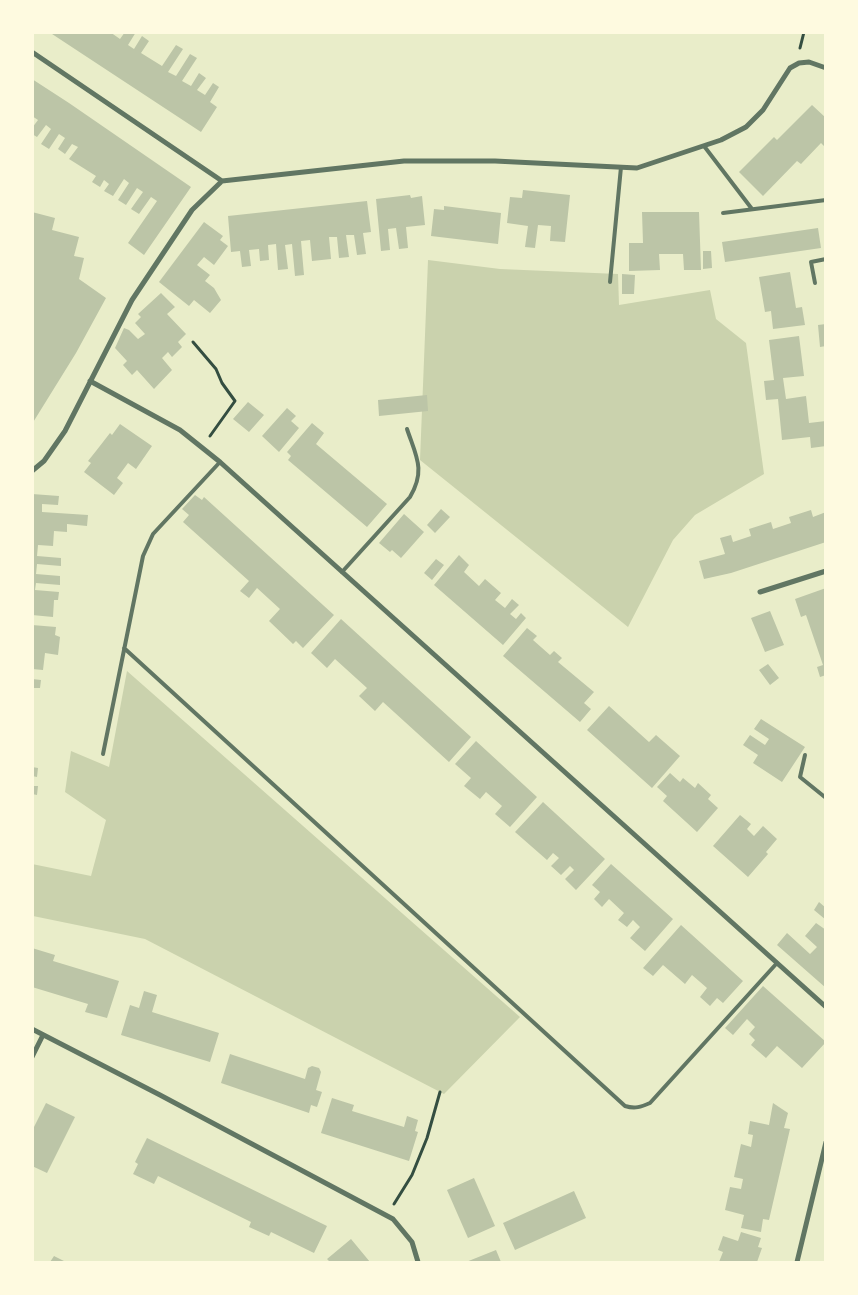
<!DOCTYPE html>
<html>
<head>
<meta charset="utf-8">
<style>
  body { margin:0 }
  #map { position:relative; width:858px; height:1295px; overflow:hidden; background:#e9edc9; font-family:"Archivo Narrow",sans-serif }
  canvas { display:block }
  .frame { position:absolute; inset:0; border:34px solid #fefae0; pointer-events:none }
</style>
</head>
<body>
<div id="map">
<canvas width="858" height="1295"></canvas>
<div class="frame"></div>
</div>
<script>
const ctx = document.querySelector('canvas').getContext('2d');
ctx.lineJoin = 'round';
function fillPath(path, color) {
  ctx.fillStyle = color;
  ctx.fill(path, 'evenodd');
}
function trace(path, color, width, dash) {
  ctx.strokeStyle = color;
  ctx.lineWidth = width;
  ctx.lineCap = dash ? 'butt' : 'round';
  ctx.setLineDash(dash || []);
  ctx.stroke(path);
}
fillPath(new Path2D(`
  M428,260L500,269L618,274L619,305L710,290L716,319L746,343L764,474L695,515L673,540L628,627L420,460Z
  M127,671L520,1017L444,1094L145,939L33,916L32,864L91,876L106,820L65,792L71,751L109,767Z`), '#cad2ad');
fillPath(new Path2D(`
  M49,32H110L120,39L125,32H136L128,45L134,49L142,36L149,41L141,53L162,66L176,45L183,49L168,72L176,76L190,54L197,58L182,81L191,86L199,73L206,78L197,90L205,95L213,83L219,87L210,102L217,107L201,132Z
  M32,79L69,103L191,187L144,255L128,243L157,201L151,197L139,214L131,209L143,192L137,188L126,205L118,200L129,183L124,179L113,196L104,191L109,184L104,180L100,187L92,182L96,176L69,159L78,147L72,144L65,154L58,149L65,138L59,134L49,149L41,144L51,129L46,125L37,137L32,134V128L38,120L32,116Z
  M812,105L826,118V148L821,143L801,164L797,161L763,196L739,172L774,137L777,140Z
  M523,190L570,195L565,242L550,241L551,226L538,225L535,248L525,247L528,226L507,223L510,197L522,198Z
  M410,195L411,198L422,196L425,225L406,227L408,248L399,249L396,228L388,229L390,250L381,251L376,199Z
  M367,201L371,232L363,233L366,254L357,255L354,235H346L349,257L339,258L337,237H329L331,259L312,261L310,240L301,241L304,275L295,276L292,244L285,245L288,269L278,270L276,244L268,245L269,260L260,261L259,249L249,250L251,266L242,267L240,251L231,252L228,216Z
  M444,206L501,213L498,244L431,236L434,209L444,210Z
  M32,212L55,218L52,230L79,237L74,256L84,258L79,279L106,298L76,353L32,424Z
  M642,212H699L701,270H684L683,254H659L660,270L629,271V243H643Z
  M204,222L223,236L220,240L228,246L214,265L204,257L197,265L210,275L205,281L214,288L221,300L210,313L194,300L189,306L159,282Z
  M818,228L821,248L725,262L722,242Z
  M703,251H711L712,268L703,269Z
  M790,272L796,308L802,307L805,325L773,329L771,311L765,312L759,277Z
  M622,274L635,275L634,294H622Z
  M161,293L175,307L167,314L186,334L178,342L182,347L172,357L168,352L162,358L172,370L154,389L137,370L132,375L123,365L127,361L115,348L124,328L129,330L138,339L145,334L135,323L141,317L138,314Z
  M826,324V346L820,347L818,325Z
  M799,336L804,376L783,378L786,399L806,396L809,423L826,421V446L811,448L810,437L782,440L778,399L766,400L764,381L774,380L769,340Z
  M427,395L428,411L379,416L378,400Z
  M248,402L264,415L249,432L233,419Z
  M287,408L296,416L291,421L299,428L279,452L262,436Z
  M312,423L324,433L316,444L387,504L367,527L288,460L291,456L287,452Z
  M120,424L152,446L136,469L128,463L117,478L123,483L114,495L84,472L91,463L88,461L96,451L110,433L112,435Z
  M32,494L59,496L58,505L42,504V512L88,515L87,526L67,524V532L54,531L53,546L38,545L37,556L61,558V566L37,564L36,574L60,576V585L36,583L35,590L59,592L58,600H54L53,617L32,615Z
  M195,495L202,500L204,497L334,615L303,648L296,641L293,644L269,621L280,609L257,588L249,598L240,591L249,581L183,522L189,515L182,509Z
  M441,509L450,517L435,533L427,525Z
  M811,510L813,517L826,512V542L731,573L704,579L699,561L725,554L720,538L731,535L733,542L751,536L749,529L771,522L773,529L791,523L789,517Z
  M404,514L424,532L401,558L392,550L390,552L379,543Z
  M459,555L469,565L464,572L479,586L485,579L501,593L495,600L505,608L512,599L519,605L510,614L516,619L521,613L526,618L503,645L434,585Z
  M436,559L444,565L432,580L424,573Z
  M826,588V675L820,677L817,667L823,665L806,615L801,617L795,599Z
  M770,611L784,645L765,652L751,618Z
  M341,619L471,737L449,762L383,702L375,711L359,696L367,688L335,659L327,668L311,653Z
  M32,625L56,627L55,635L60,637L58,655L45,653L43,670L32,669Z
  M527,628L537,636L533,640L550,655L554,651L562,658L558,662L594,692L584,703L591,709L580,722L503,656Z
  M768,664L779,678L770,685L759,670Z
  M32,679L41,680L40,688H32Z
  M609,706L649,742L656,735L680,756L652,788L587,730Z
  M761,719L805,747L782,782L753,763L758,755L743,745L750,735L765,745L769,739L754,729Z
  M476,741L537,797L510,827L495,814L502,806L486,792L480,799L464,786L471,778L455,764Z
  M32,767L38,768L37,777L32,776Z
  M670,773L680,782L683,778L695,788L698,783L711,795L708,799L718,808L697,832L663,801L667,796L657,787Z
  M32,786H38L37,795L32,794Z
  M543,802L605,859L576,890L565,879L574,870L570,866L561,875L551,866L559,858L553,853L547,860L515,832Z
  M740,815L751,824L747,829L754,836L763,826L777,839L766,852L768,854L748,877L713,846Z
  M611,864L673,919L645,951L630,938L640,927L633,920L627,927L618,920L624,913L609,899L602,907L594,899L600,892L592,885Z
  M819,902L826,908V920L814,910Z
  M816,923L826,930V988L777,945L787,933L810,954L817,947L805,936Z
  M681,925L743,981L723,1003L717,998L710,1006L700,997L707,988L692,975L685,984L663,965L653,976L643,968Z
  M32,948L55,955L53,961L119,981L107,1018L85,1012L88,1004L32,987Z
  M763,986L826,1042L802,1068L777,1046L766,1058L751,1045L755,1040L749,1034L755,1027L747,1019L733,1035L725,1028Z
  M144,991L157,995L152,1012L219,1033L210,1062L121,1035L130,1005L139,1008Z
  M230,1054L305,1079L308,1068L312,1066L319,1068L321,1072L316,1090L322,1092L317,1107L311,1105L309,1113L221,1083Z
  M332,1098L354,1105L352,1111L404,1127L407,1116L418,1120L415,1131L418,1132L409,1161L321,1133Z
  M46,1103L75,1117L47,1173L32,1166V1131Z
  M773,1103L788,1113L784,1128L790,1129L769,1220L763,1219L761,1232L741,1228L744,1215L725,1210L730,1187L741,1189L743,1179L734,1177L741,1144L751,1147L753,1135L748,1134L750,1121L769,1125Z
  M147,1138L327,1226L314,1253L271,1232L269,1236L249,1227L251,1222L158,1176L154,1184L133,1174L138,1164L135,1162Z
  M474,1178L495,1226L468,1238L447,1190Z
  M574,1191L586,1218L515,1250L503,1223Z
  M741,1232L761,1238L758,1247L762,1248L757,1262H719L723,1252L718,1250L723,1236L738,1241Z
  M351,1239L370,1262H330L327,1259Z
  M496,1250L501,1262H466Z
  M54,1256L66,1262H50Z`), '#bcc5a7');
trace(new Path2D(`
  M800,48L804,32
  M193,342L216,369L222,383L235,401L210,436
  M394,1204L412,1175L427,1138L440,1092`), '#344e41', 3);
trace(new Path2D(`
  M704,146L752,209
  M723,213L826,200
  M610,282L621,167
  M815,283L811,262L826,259
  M342,572L410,497C426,470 416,456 407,429
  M124,648L625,1106C635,1109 641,1107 650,1103L777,963
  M103,754L143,556L153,534L220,462
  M805,755L800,777L826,798`), '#617663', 4);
trace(new Path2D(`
  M32,52L222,181
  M90,381L180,430L220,462L826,1007
  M32,471L44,461L65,431L132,300L192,210L222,181L404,161H495L637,168L721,140L746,127L763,110L790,68L799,63L809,62L826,68
  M760,592L826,571
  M32,1029L160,1095L393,1219L412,1242L418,1262
  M32,1057L43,1035
  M797,1262L826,1142`), '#617663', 5);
</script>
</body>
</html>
